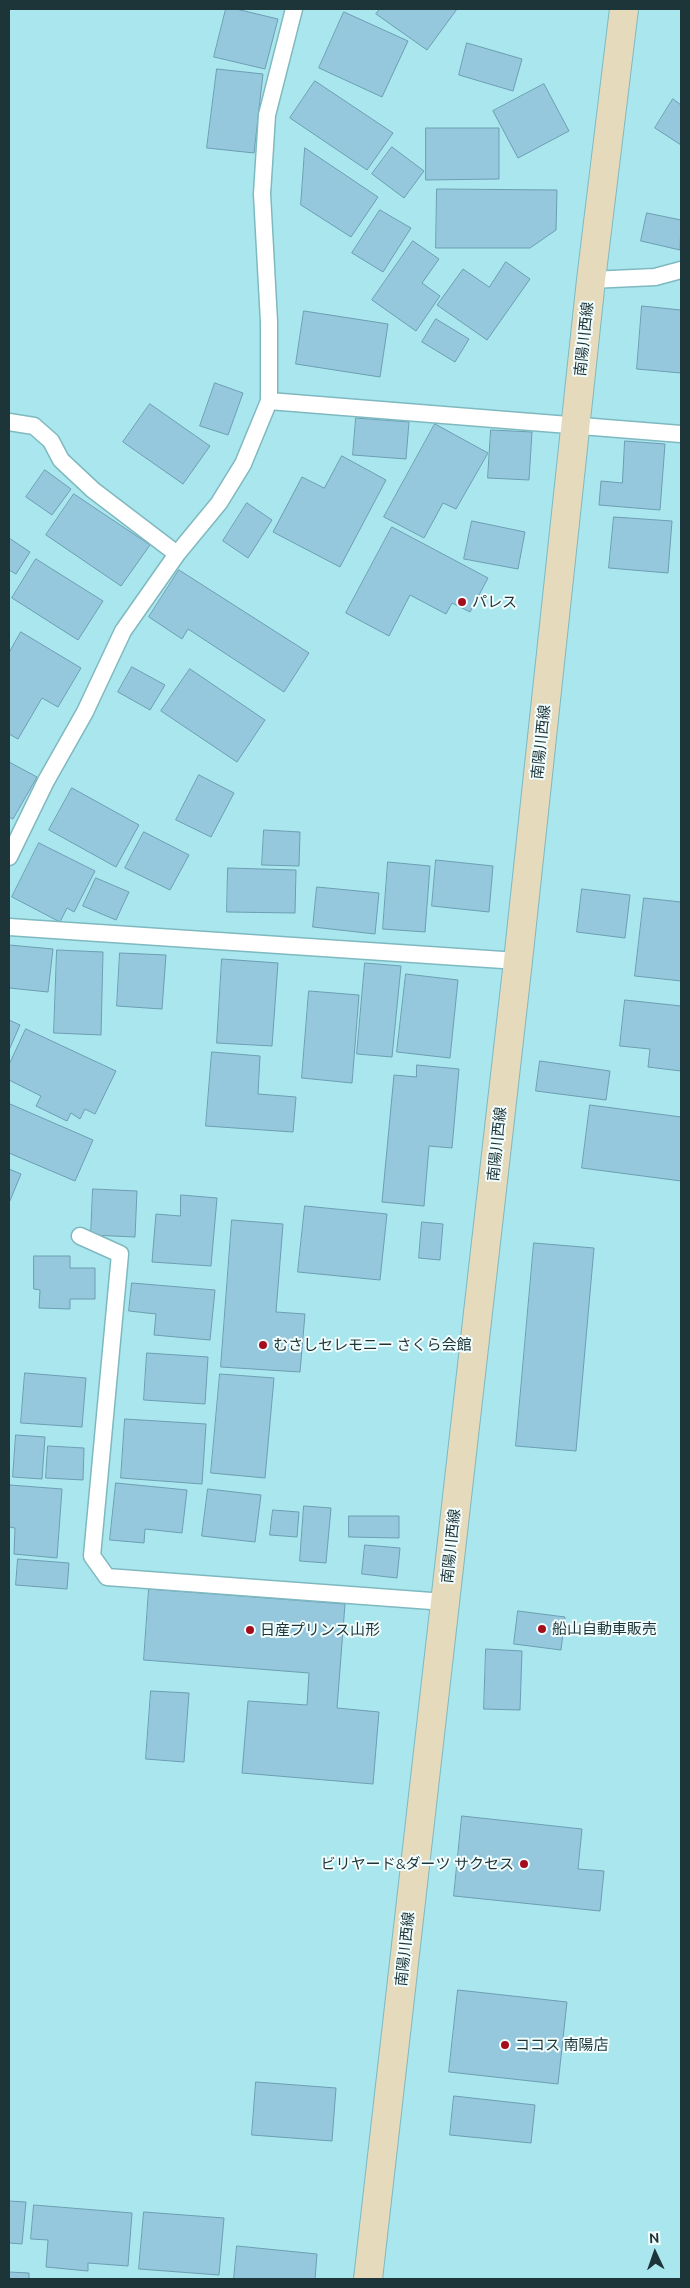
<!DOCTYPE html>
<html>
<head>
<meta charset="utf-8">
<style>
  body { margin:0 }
  #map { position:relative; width:690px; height:2288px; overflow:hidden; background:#aae6ed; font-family:Ubuntu,sans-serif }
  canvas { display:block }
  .frame { position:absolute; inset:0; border:10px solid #1d3538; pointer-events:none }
  .north { position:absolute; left:630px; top:2228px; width:50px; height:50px; -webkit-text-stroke:4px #f2fdfe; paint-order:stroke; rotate:357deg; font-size:14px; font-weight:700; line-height:20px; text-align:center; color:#1d3538 }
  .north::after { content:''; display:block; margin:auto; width:18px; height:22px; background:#1d3538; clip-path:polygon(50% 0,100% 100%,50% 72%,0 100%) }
</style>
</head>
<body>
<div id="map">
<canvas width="690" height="2288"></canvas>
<div class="frame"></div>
<div class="north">N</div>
</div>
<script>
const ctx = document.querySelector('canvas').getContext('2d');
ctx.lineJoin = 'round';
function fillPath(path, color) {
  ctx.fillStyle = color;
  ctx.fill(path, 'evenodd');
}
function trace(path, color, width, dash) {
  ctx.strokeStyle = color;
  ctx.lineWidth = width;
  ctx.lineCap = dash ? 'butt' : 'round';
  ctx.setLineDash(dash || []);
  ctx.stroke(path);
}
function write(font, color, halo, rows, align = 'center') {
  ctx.font = font + ' Ubuntu,"Noto Sans JP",sans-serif';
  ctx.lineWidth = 4;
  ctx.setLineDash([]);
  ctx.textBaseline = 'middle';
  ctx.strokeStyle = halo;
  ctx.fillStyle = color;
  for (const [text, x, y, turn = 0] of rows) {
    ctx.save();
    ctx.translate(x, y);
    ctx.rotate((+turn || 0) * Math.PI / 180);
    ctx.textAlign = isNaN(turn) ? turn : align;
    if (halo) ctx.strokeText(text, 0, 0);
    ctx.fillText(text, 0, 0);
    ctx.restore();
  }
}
const building = new Path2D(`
  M226,9H236L278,19L265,69L214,57Z
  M380,9H457L427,50L376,14Z
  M344,12L408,41L382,97L319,68Z
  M467,43L522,59L513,91L459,75Z
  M217,69L263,74L254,153L207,148Z
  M315,81L393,133L367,170L290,118Z
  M544,84L569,131L518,158L493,111Z
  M673,99L681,105V145L655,128Z
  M426,128H499V179L426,180Z
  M392,147L424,171L404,198L372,174Z
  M305,148L378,197L351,237L301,205Z
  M437,189L557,190L556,230L530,248H436Z
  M380,210L411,228L383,272L352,253Z
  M647,213L681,220L680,250L641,241Z
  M413,241L439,259L422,283L440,296L416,331L372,300Z
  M506,262L530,279L487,340L437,305L463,269L489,287Z
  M642,306L681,310V373L637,369Z
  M304,311L388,324L380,377L296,364Z
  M436,319L469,339L455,362L422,342Z
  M215,383L243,393L228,435L200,426Z
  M150,404L210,446L183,484L123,442Z
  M356,418L409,422L406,459L353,455Z
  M435,424L488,453L456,509L443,503L424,538L384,517Z
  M491,430L532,432L529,480L488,478Z
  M625,441L665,444L660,510L599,505L601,481L622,483Z
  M342,456L386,480L340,567L273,532L302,477L324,488Z
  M45,470L71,489L52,515L26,497Z
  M74,494L150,545L121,586L46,535Z
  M247,503L272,520L248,558L223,541Z
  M614,517L672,521L668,573L609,568Z
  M472,521L525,532L518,569L464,559Z
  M392,527L488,578L470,612L452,603L446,614L410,595L389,636L346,613Z
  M9,538L30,552L16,574L9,570Z
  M36,559L103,601L78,640L12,598Z
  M179,570L309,653L284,692L188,629L182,639L149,617Z
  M21,632L81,668L58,707L42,698L18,739L9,734V653Z
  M132,667L165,685L150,710L118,692Z
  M190,669L265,720L237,762L161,711Z
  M9,762L37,777L13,819L9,817Z
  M199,775L234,793L211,837L176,820Z
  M72,788L139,825L116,867L49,830Z
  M264,830L300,832L299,866L262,865Z
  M144,832L189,855L170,890L125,868Z
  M39,843L95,871L74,912L67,908L60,922L12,897Z
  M436,860L493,866L489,912L432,906Z
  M388,862L430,866L425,932L383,929Z
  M228,868L296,870L295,913L227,912Z
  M96,878L129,892L116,920L83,906Z
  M317,887L379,893L375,934L313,927Z
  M582,889L630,895L625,938L577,932Z
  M644,898L681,902V981L635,976Z
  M9,945L53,949L48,992L9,988Z
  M57,950L103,952L101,1035L54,1033Z
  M120,953L166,955L162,1009L117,1006Z
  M222,959L278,963L272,1046L217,1043Z
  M365,963L401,966L392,1057L357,1054Z
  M406,974L458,980L450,1058L397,1052Z
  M309,991L359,995L352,1083L302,1078Z
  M625,1000L681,1006V1071L648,1067L650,1049L620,1046Z
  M9,1020L20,1025L9,1050Z
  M26,1029L116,1071L95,1114L85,1109L80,1119L71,1113L67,1121L36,1106L41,1096L9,1080V1065Z
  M212,1052L260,1056L258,1094L296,1097L293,1132L206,1126Z
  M540,1061L610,1071L606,1100L536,1091Z
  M417,1065L459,1069L452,1148L429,1146L424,1206L382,1202L394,1075L416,1077Z
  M10,1104L93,1140L75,1181L9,1153Z
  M590,1105L681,1117V1181L582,1168Z
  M9,1169L21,1174L9,1203Z
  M93,1189L137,1191L135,1237L91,1235Z
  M181,1195L217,1198L211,1266L152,1262L156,1214L180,1216Z
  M305,1206L387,1214L380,1280L298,1272Z
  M232,1220L283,1224L276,1312L305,1314L300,1372L221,1367Z
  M422,1222L443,1224L440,1260L419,1258Z
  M534,1243L594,1248L576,1451L516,1446Z
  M34,1256H70V1268H95V1299H70V1309L39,1308L40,1290L34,1289Z
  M132,1283L215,1290L210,1340L154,1335L156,1314L129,1311Z
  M147,1353L208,1357L205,1404L144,1400Z
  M25,1373L86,1378L82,1427L21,1423Z
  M220,1374L274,1378L265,1478L211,1473Z
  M125,1419L206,1424L202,1484L121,1478Z
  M16,1435L45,1437L42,1479L13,1477Z
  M48,1446L84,1448L83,1480L46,1478Z
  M116,1483L187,1490L182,1533L145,1529L144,1543L110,1540Z
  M10,1485L62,1489L57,1558L14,1554L15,1528L9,1527Z
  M208,1489L261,1495L255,1542L202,1536Z
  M304,1506L331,1508L326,1563L300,1561Z
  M273,1510L299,1512L297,1537L270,1535Z
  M349,1516H399V1538L349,1537Z
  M365,1545L400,1548L397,1578L362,1574Z
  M18,1559L69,1563L67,1589L16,1585Z
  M149,1589L345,1604L337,1708L379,1712L373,1784L242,1773L248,1701L307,1705L309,1673L144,1660Z
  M518,1611L565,1617L561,1650L514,1644Z
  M486,1649L522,1651L520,1710L484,1709Z
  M151,1691L189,1693L184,1762L146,1759Z
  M462,1816L582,1829L578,1869L604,1871L600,1911L454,1896Z
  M458,1990L567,2002L558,2084L449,2072Z
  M256,2082L336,2088L332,2141L252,2135Z
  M454,2096L535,2105L531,2143L450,2135Z
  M9,2201L26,2202L22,2244L9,2243Z
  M34,2205L132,2213L128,2266L88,2263V2271L46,2267L48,2240L31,2239Z
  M144,2212L224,2218L219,2275L139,2269Z
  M237,2246L317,2254L315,2279H234Z
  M9,2272L29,2273V2279H9Z`);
fillPath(building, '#95c8dd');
trace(building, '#6c9eb2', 1);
const service = new Path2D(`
  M591,280L655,277L681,270
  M269,401L681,434
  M9,422L34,426L51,441L61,460L93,490L177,554
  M9,857L46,781L85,712L123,631L177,554L219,503L243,464L269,401V322L262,194L267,115L294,9
  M9,927L518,961
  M80,1236L120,1254L92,1556L107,1577L445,1602`);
const secondary = new Path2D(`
  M368,2279L518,961L591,280L624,9`);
trace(service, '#7fb9c0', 19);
trace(secondary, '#7fb9c0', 30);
trace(service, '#fff', 16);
trace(secondary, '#e6dabd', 28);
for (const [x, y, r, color] of [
  [462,602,5,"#a50d1c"],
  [263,1345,5,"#a50d1c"],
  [542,1629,5,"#a50d1c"],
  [250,1630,5,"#a50d1c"],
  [524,1864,5,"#a50d1c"],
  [505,2045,5,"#a50d1c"]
]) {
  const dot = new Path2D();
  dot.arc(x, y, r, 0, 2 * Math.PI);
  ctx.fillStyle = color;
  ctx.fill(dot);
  trace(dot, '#f2fdfe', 2);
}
write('15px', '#1d3538', '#f2fdfe', [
  ["南陽川西線",584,339,-84],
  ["南陽川西線",541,742,-84],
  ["南陽川西線",497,1144,-84],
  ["南陽川西線",451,1546,-84],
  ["南陽川西線",405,1949,-84]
]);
write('15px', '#1d3538', '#f2fdfe', [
  ["パレス",472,602],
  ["むさしセレモニー さくら会館",273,1345],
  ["船山自動車販売",552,1629],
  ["日産プリンス山形",260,1630],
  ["ビリヤード&ダーツ サクセス",514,1864,"right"],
  ["ココス 南陽店",515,2045]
], 'left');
</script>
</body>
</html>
